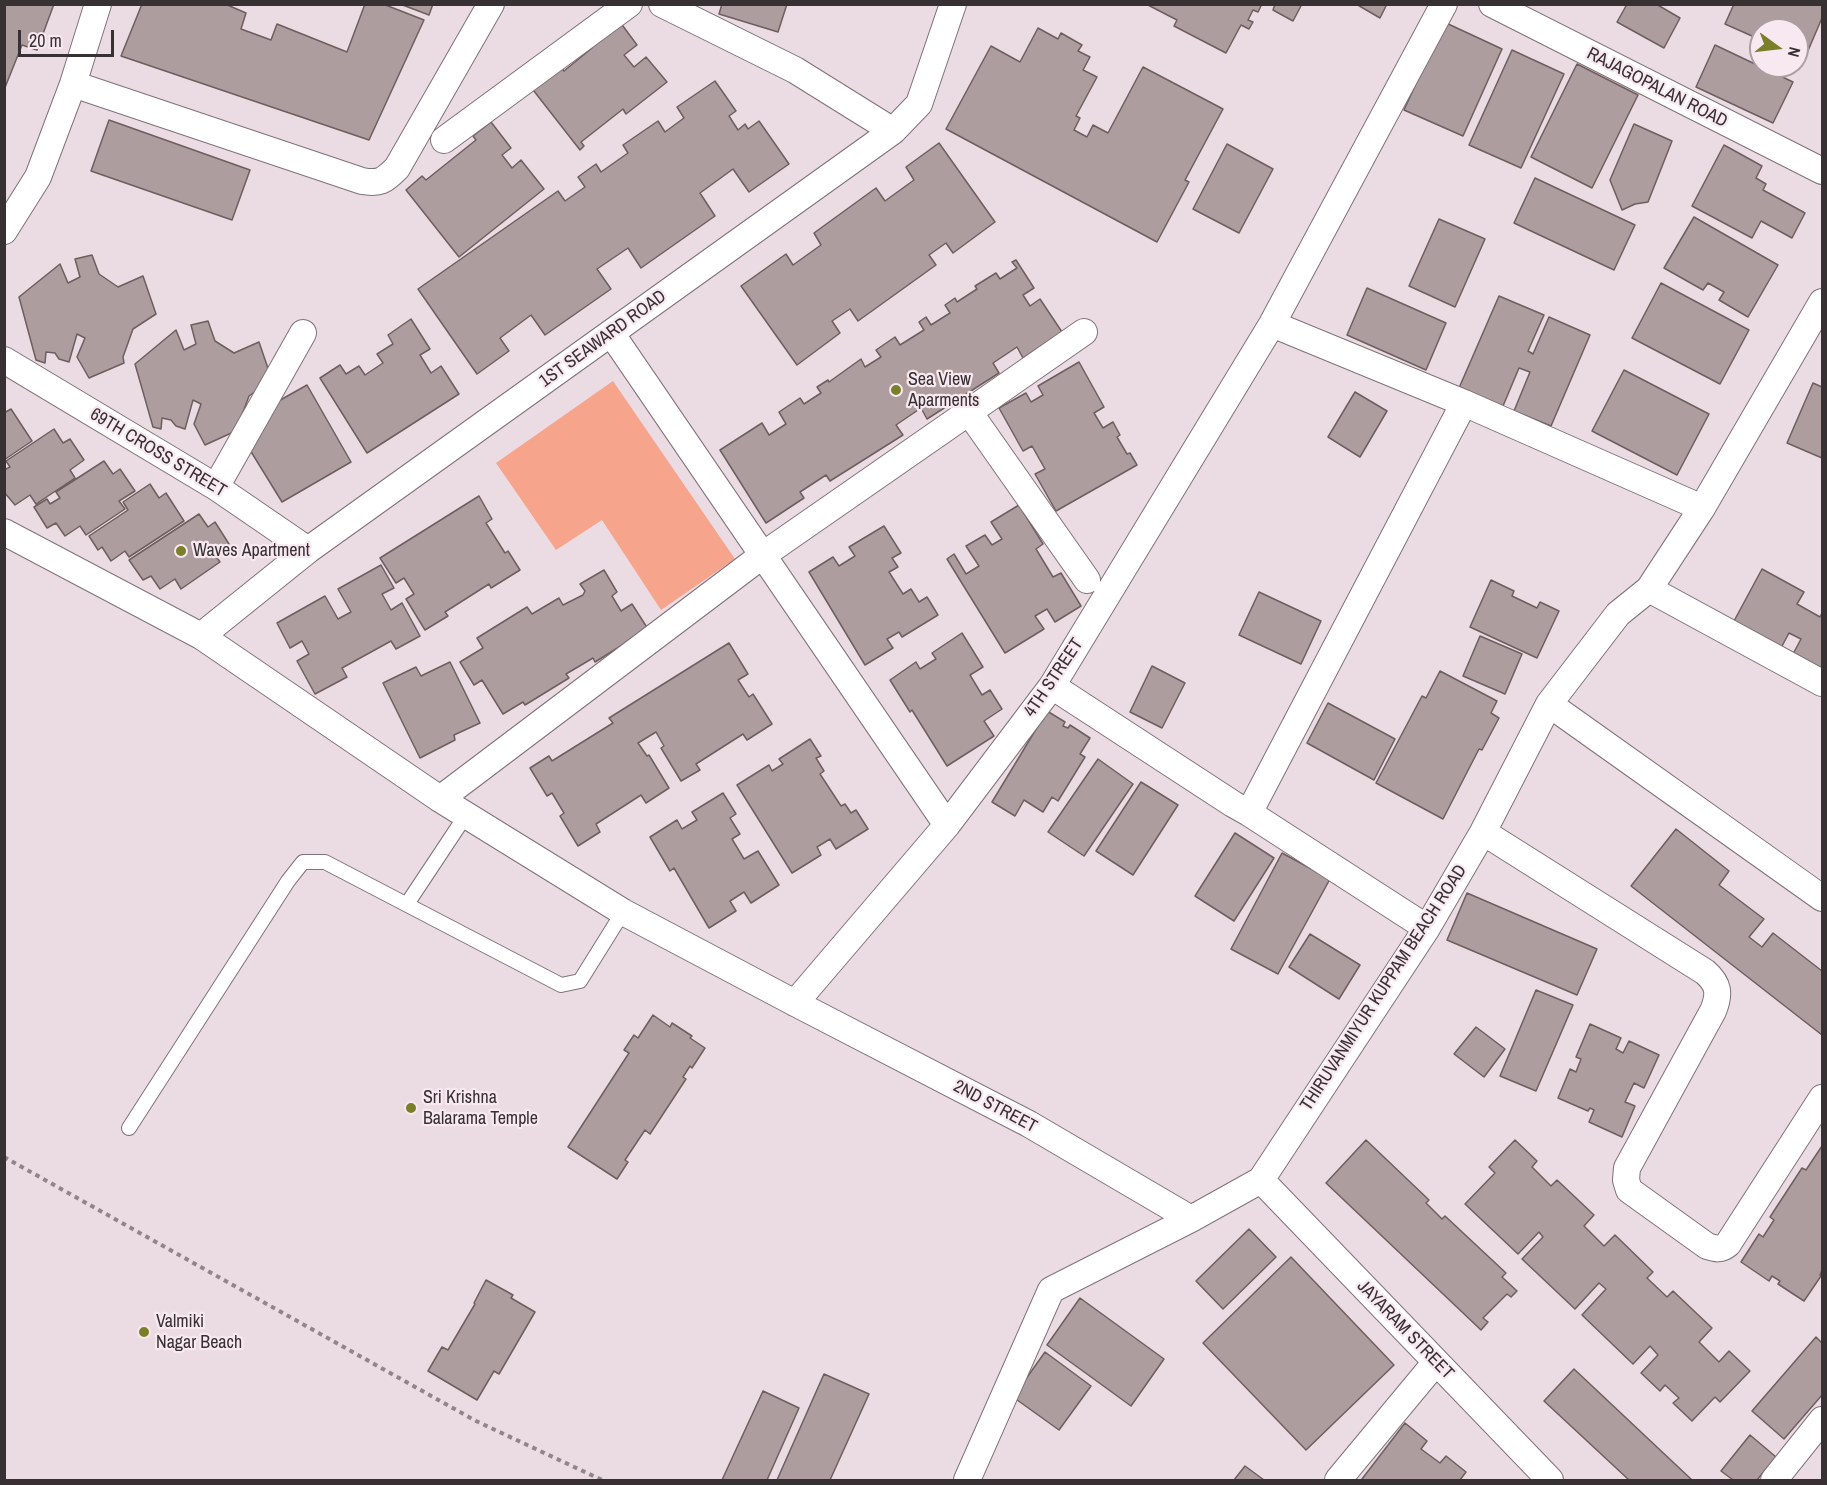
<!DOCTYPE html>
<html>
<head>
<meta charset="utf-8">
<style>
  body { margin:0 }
  #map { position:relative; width:1827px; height:1485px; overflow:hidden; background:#ebdbe2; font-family:"Archivo Narrow",sans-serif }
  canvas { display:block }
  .frame { position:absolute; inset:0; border:6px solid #373134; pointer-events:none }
  .north { position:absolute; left:1749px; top:18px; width:60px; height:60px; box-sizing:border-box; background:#f8e8ef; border:2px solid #ab9fa4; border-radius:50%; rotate:105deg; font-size:16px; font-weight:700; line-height:24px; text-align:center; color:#373134 }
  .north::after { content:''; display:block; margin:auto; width:21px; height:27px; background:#7b7f29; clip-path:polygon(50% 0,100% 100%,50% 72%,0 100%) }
  .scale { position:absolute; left:18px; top:30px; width:96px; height:27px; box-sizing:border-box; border:3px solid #373134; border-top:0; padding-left:8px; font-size:18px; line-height:21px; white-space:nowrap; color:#373134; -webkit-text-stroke:4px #f8e8ef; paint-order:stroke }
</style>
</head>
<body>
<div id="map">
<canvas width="1827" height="1485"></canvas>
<div class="frame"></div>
<div class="north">N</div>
<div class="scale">20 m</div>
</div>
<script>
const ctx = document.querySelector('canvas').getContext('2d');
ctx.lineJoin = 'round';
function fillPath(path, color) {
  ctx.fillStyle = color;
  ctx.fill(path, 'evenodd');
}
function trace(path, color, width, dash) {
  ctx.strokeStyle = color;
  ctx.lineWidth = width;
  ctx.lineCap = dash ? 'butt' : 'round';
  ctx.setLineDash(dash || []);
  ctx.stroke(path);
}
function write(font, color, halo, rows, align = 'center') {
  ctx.font = font + ' "Archivo Narrow",sans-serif';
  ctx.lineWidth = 4.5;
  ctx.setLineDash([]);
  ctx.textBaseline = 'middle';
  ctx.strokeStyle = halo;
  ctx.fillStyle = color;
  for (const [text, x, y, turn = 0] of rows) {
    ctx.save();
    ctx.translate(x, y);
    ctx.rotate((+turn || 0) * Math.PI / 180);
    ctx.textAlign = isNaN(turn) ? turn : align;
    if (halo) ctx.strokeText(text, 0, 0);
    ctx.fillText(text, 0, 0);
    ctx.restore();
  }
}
fillPath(new Path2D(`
  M613,381L735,559L661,610L602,520L556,550L496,463Z`), '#f6a48b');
const building = new Path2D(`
  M4,4H54L37,50L22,45L4,90Z
  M142,4H225L246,13L241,29L271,40L277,24L347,52L365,4H383L424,20L369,140L121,56Z
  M400,4H433L429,15Z
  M722,4H787L778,32L719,14Z
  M1146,4H1262L1258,12L1253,10L1248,20L1253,22L1249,29L1241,25L1226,53L1174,26L1177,20Z
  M1275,4H1302L1293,21L1273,10Z
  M1356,4H1387L1380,18Z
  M1622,4H1656L1680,18L1664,48L1617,22L1626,6Z
  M1734,4H1822V18L1804,60L1797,56V30H1761V40L1725,24Z
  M617,18L637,45L624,55L634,67L646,57L667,82L626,114L623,109L581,142L584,146L580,150L530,86L561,67L564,71L592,48L589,44Z
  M1444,22L1502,49L1463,136L1404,110Z
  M1038,28L1058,39L1061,33L1082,45L1078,51L1090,57L1083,70L1097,77L1076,116L1080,118L1074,130L1087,137L1093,125L1108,133L1143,67L1223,109L1185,180L1189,182L1157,242L946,129L991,46L1020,62Z
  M1715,45L1793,82L1773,123L1696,87Z
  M1512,50L1564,74L1521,168L1469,145Z
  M1577,64L1638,95L1592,188L1531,157Z
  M715,81L736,111L729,116L738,130L745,124L748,129L759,121L789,164L749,192L733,169L700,193L715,216L641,268L628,248L597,269L611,289L545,335L531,315L500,338L509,351L477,374L418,289L558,191L565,201L585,187L578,177L596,164L601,172L628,153L623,145L658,121L665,132L684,118L677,107Z
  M109,120L250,170L232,220L91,171Z
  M491,122L511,148L502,155L512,168L521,160L544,189L459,257L406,190L422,176L426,180L476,140L473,136Z
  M1634,124L1672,141L1648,202L1635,204L1622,210L1610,180Z
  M939,143L995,222L953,253L946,243L929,255L936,265L858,321L850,309L832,321L840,333L797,365L741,286L786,254L793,265L821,245L814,233L876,188L885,201L914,180L906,167Z
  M1227,144L1273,169L1239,233L1193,209Z
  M1724,145L1762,166L1756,178L1766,184L1763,190L1805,213L1792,238L1761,221L1752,238L1692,206Z
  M1535,178L1635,225L1614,270L1514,223Z
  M1694,217L1778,265L1748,317L1719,300L1724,292L1708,283L1703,290L1664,268Z
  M1439,219L1485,239L1455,307L1409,286Z
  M92,255L99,274L118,287L143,276L156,314L133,329L123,357L124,363L89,378L77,357L85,338L77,334L69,362L59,359L55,353L46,352L45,363L36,360L19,297L60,264L68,283L80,277L75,259Z
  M1016,260L1034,288L1023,295L1030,306L1040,299L1062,332L1023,358L1017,347L993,363L999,373L927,419L921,408L896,425L903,435L830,481L826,475L800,492L804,498L766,523L720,450L762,423L769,435L786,424L779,412L800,398L804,404L821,393L817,387L828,380L829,382L861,359L865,367L881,357L876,350L895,337L900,345L924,330L919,322L926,317L931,325L950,313L945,305L955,298L957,302L977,289L975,286L996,273L1000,279L1017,268L1012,262Z
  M1661,283L1749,330L1720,384L1632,338Z
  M1367,288L1446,323L1426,370L1347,335Z
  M1499,296L1544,315L1528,351L1533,354L1549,317L1590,335L1551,426L1514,411L1530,372L1519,368L1503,406L1459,388Z
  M411,319L430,349L420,355L431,373L441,366L459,394L367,453L320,378L340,365L346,374L359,366L365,375L383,363L377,354L393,344L388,335Z
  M208,321L215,341L234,353L259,342L272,380L249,396L239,423L240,429L205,445L194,424L201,404L193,400L185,429L176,426L171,420L162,418L161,429L153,427L135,364L176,330L184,350L196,344L191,325Z
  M1079,362L1104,407L1094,413L1103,428L1113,422L1120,435L1117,437L1127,454L1130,453L1137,465L1056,511L1035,474L1045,469L1032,446L1023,451L999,408L1026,393L1031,402L1043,395L1038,386Z
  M1624,370L1709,414L1677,475L1592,431Z
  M1813,383L1822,387V458L1787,443Z
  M307,385L351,462L282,502L250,450L275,403Z
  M1355,392L1387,411L1360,457L1328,437Z
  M11,409L32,441L4,460V413Z
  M54,429L63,443L70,439L84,460L70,470L75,478L36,504L30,495L15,505L4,492V470L10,467L6,461Z
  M104,461L113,474L120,469L135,491L119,501L125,509L86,535L80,526L65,536L56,523L47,528L34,507L47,499L50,504L60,498L56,492Z
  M150,484L159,498L166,493L184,521L129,557L125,551L111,561L102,547L98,550L89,536L128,510L123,502Z
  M479,496L492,519L486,523L505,553L508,551L520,570L491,588L489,584L445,612L448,616L425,630L406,599L414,594L404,578L396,583L380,558Z
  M1019,505L1043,544L1036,549L1053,577L1061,573L1081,606L1055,622L1047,609L1035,616L1044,629L1005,653L947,559L954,554L966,574L979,566L966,546L985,535L992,545L1002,539L991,522Z
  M199,514L208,527L215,522L229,544L214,554L220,562L181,589L175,579L160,589L151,576L143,580L129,560Z
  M884,526L901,553L892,558L898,567L889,572L903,594L911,589L919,602L927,597L938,615L902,637L899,632L887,639L893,648L865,665L809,572L833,557L839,566L855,556L849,547Z
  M381,565L394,588L382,594L391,610L402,603L420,636L396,649L391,641L342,668L347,677L315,694L297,661L309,654L302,641L290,648L277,623L325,596L338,619L351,612L338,589Z
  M1762,569L1804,592L1797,604L1820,617L1822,613V670L1793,654L1801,639L1789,633L1781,648L1734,621Z
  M604,570L617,592L612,596L621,611L632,604L648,629L595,662L593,658L566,674L569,678L525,705L523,702L503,714L482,680L474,685L460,662L483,648L477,638L527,607L532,614L559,598L563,605L583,595L585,591L580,584Z
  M1491,580L1514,591L1512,596L1537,608L1540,602L1559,611L1537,658L1470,627Z
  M1259,592L1321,621L1301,664L1239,635Z
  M962,633L983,667L970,675L982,695L990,690L1002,709L984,721L994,736L947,766L912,710L910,712L890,680L916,662L920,669L936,659L932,653Z
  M1480,636L1522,654L1505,694L1463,676Z
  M729,643L748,674L738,680L749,697L753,694L772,724L747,740L743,734L696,764L700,770L681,781L661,748L664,746L656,732L638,743L647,756L649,755L669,788L646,803L641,795L596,824L600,832L578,846L560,816L564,813L552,793L547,796L530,768L549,756L552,761L613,723L609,718Z
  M450,662L480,723L454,735L455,740L420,758L383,683L416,667L421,676Z
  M1152,666L1185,683L1162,728L1130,712Z
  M1440,671L1497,701L1491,713L1499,718L1482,750L1479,749L1443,819L1376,783L1422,696L1426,698Z
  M1328,703L1395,739L1374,780L1307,743Z
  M1047,711L1065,722L1063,726L1068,728L1070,725L1090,738L1080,754L1085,757L1058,801L1052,797L1043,812L1024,800L1015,816L992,802Z
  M810,739L821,756L816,758L824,771L820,774L841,806L845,804L851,813L856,810L868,829L836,849L830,839L817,847L821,855L792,873L737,785L769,765L772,771L783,764L779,759Z
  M1098,759L1133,784L1084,856L1048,832Z
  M1141,782L1178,805L1133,875L1096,851Z
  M723,793L736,814L730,818L740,834L732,839L744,859L758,851L779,885L751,903L744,892L730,901L736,911L709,928L674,868L670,871L650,837L677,820L682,829L697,820L692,812Z
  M1676,829L1729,871L1719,885L1764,919L1749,937L1762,947L1773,933L1822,971V1035L1631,886Z
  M1235,833L1274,858L1234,921L1195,896Z
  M1282,853L1330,879L1278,974L1231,949Z
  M1467,893L1597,949L1577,995L1447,940Z
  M1310,934L1360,965L1339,999L1289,967Z
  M1536,990L1573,1005L1536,1091L1500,1076Z
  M653,1015L670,1027L672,1023L692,1036L690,1038L705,1048L692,1068L690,1066L683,1077L686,1079L650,1134L645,1130L625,1160L628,1162L617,1179L568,1147L629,1053L624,1050L634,1035L638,1038Z
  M1590,1024L1621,1038L1616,1049L1623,1053L1629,1041L1659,1055L1644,1088L1634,1083L1625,1102L1635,1106L1622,1137L1589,1122L1594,1110L1590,1108L1588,1111L1558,1098L1570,1069L1576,1072L1581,1059L1576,1057Z
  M1476,1027L1505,1049L1484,1077L1454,1054Z
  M1366,1140L1429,1200L1426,1203L1442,1219L1445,1216L1506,1273L1502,1277L1517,1291L1511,1297L1507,1294L1483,1318L1488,1322L1481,1330L1326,1183Z
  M1515,1140L1537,1161L1532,1167L1551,1186L1557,1180L1594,1215L1584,1226L1604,1246L1615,1235L1653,1272L1647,1278L1667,1297L1673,1291L1712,1328L1699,1342L1719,1362L1729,1351L1750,1371L1720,1402L1715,1397L1692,1421L1673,1403L1679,1398L1665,1385L1660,1391L1641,1373L1658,1355L1650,1346L1633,1364L1582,1315L1606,1289L1599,1283L1575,1309L1522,1259L1543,1237L1539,1232L1518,1254L1465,1204L1495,1173L1489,1167Z
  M1822,1146V1270L1820,1275L1821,1276L1804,1301L1778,1284L1780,1281L1772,1276L1769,1281L1741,1262L1759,1234L1763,1237L1774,1220L1770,1217L1802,1168L1806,1170Z
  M1249,1229L1276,1257L1223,1309L1196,1281Z
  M1291,1257L1394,1365L1306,1450L1203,1343Z
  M486,1280L513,1295L511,1298L535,1312L499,1374L494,1371L477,1400L428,1371L442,1347L448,1350L475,1304L474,1303Z
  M1080,1298L1164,1359L1131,1406L1047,1345Z
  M1816,1337L1822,1343V1395L1784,1439L1752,1411Z
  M1045,1352L1091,1386L1059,1430L1013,1397Z
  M1574,1369L1692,1480H1629L1544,1401Z
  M824,1374L869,1394L830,1480H777Z
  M763,1391L799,1408L767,1480H722Z
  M1405,1423L1427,1441L1421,1449L1440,1463L1446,1456L1466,1472L1460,1480H1364L1362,1479Z
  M1750,1435L1776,1457L1757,1480H1733L1721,1471Z
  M1245,1466L1264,1480H1234Z`);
fillPath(building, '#ae9d9f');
trace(building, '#6d5e5f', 1.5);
const service = new Path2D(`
  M407,904L466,815
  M129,1128L288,881L303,862H325L561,985L580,981L623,912`);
const minor = new Path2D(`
  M662,4L795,70L893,131
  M1492,4L1822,171
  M73,84L362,181C380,184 384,181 397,168L491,4
  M444,140L629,4
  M4,231L38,177L73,84L98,4
  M1272,324L1464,403L1702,508
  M611,333L947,825
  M4,360L216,487L308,550
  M969,412L1087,580
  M216,487L303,333
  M4,532L201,636L440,799L623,912L795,1003L1029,1124L1191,1219
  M1649,589L1822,683
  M201,636L308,550L893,131L919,104L953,4
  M1052,686L1233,804L1249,813L1427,928
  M1549,704L1822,898
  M440,799L763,555L1084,332
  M1249,813L1464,403
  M1483,832L1705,972C1719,984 1720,994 1713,1011L1627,1168L1626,1180L1629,1190L1707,1246C1716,1249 1721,1250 1728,1244L1822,1098
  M795,1003L947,825L1052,686L1272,324L1444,4
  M1261,1180L1550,1480
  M967,1480L1051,1290L1191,1219L1261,1180L1427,928L1483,832L1549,704L1618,614L1649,589L1702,508L1822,302
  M1338,1480L1436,1362
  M1774,1480L1822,1420`);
trace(service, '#807279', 16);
trace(minor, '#807279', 28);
trace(new Path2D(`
  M4,1157L476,1421L602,1480`), '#90858a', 4, [4.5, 4.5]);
trace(service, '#fff', 14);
trace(minor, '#fff', 26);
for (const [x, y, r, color] of [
  [896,390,6,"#7b7f29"],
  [181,551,6,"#7b7f29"],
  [411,1108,6,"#7b7f29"],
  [144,1332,6,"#7b7f29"]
]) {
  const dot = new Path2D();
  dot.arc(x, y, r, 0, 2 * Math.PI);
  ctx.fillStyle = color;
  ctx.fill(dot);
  trace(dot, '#f8e8ef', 2);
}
write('18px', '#373134', '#f8e8ef', [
  ["RAJAGOPALAN ROAD",1657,88,27],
  ["1ST SEAWARD ROAD",603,339,-36],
  ["69TH CROSS STREET",158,453,31],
  ["4TH STREET",1054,678,-56],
  ["THIRUVANMIYUR KUPPAM BEACH ROAD",1384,988,-57],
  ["2ND STREET",995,1107,28],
  ["JAYARAM STREET",1405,1330,46]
]);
write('18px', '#373134', '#f8e8ef', [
  ["Sea View",908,380],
  ["Aparments",908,401],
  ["Waves Apartment",193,551],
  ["Sri Krishna",423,1098],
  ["Balarama Temple",423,1119],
  ["Valmiki",156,1322],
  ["Nagar Beach",156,1343]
], 'left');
</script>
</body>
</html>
